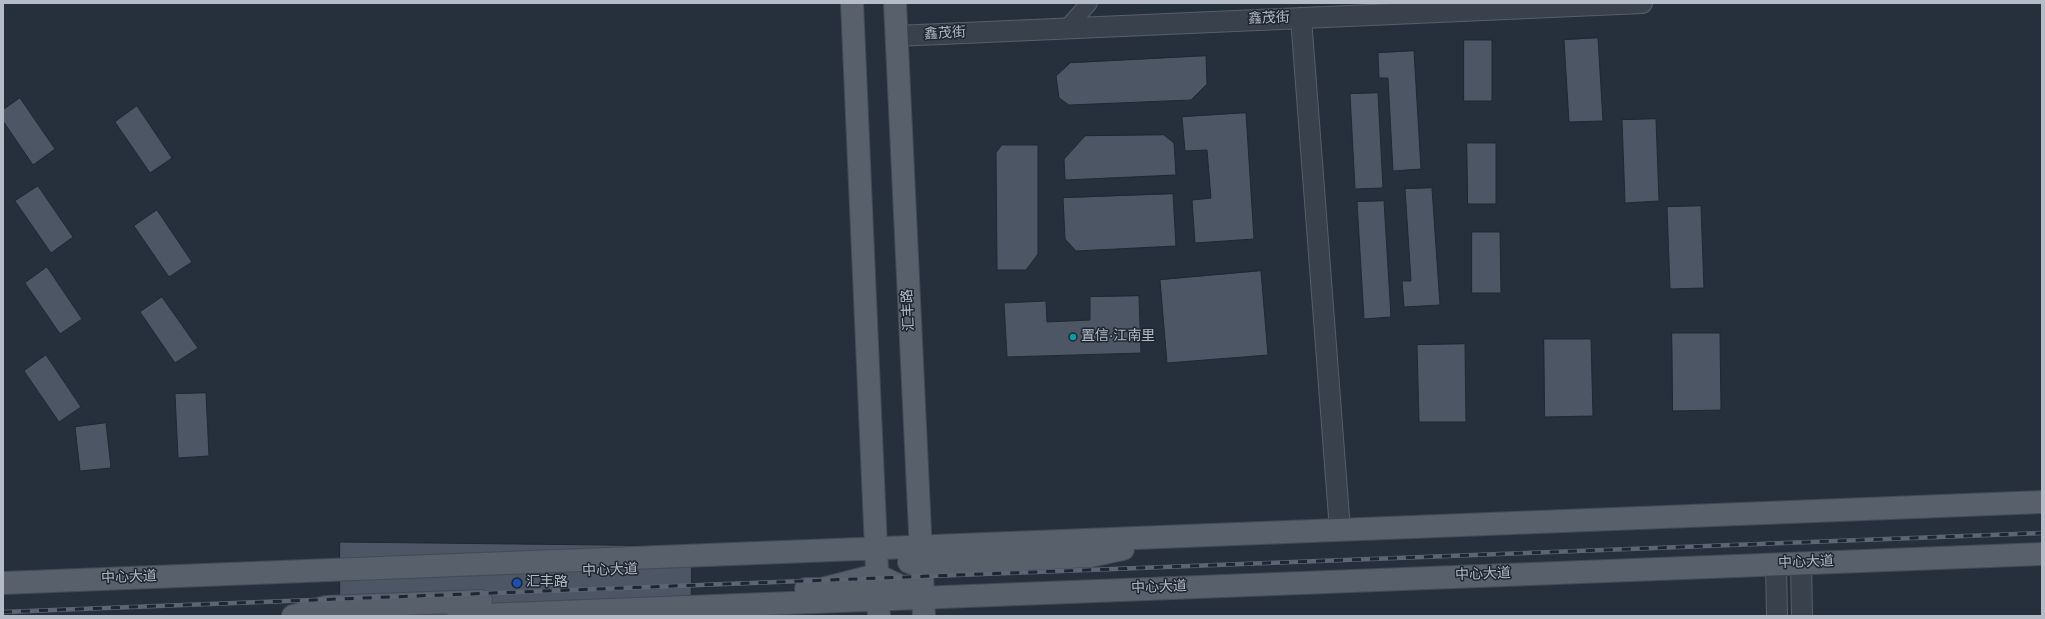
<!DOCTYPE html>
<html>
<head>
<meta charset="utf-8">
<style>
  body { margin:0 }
  #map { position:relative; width:2045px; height:619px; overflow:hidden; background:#262f3c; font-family:Jost,sans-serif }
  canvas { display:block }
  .frame { position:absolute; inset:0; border:4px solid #b5bcc7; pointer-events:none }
</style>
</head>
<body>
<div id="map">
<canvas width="2045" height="619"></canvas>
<div class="frame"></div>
</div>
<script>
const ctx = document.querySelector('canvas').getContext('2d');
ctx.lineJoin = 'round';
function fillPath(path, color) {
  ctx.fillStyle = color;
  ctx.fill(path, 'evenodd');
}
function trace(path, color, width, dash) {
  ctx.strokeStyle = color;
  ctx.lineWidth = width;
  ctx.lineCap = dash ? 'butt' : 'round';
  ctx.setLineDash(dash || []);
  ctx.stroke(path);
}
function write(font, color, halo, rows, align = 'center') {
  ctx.font = font + ' Jost,"Noto Sans SC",sans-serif';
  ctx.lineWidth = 3;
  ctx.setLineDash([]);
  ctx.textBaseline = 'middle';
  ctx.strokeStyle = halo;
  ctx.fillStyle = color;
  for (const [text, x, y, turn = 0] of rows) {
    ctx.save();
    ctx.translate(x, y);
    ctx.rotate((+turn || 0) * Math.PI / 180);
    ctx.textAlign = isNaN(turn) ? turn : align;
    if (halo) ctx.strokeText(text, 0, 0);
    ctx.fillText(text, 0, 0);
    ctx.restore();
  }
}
const building = new Path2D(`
  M1598,38L1603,121L1569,122L1564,40Z
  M1464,40H1492V101H1464Z
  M1414,51L1421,169L1393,171L1388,78H1379L1378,53Z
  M1206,56L1207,84L1191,100L1069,105L1059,98L1056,76L1070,63Z
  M1378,93L1383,188L1355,189L1350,94Z
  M20,98L55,149L33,165L3,121V110Z
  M137,106L172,158L150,173L115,122Z
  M1246,113L1254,239L1195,243L1192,200L1211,198L1207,150L1185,151L1182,117Z
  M1656,119L1659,201L1625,203L1622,120Z
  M1164,135L1174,143L1176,175L1065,180L1064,159L1085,136Z
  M1467,143H1496V204H1468Z
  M1002,145H1038V254L1026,270H997L996,153Z
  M38,186L73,237L51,253L15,201Z
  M1432,188L1440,305L1404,307L1402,281H1411L1405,189Z
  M1173,194L1176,246L1076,251L1065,239L1063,198Z
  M1384,201L1391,317L1364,319L1357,202Z
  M1701,206L1704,288L1670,289L1667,207Z
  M157,210L192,262L169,277L134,226Z
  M1472,232H1500L1501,293H1472Z
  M47,267L82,319L60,334L25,283Z
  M1261,271L1268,355L1167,363L1160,280Z
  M1139,296L1141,353L1007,357L1004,303L1046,301L1047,322L1090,320V297Z
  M162,297L198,348L175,363L140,312Z
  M1672,333H1720L1721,410L1673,411Z
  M1544,339H1591L1593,416L1545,417Z
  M1465,344L1466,422H1419L1417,345Z
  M46,355L81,407L59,422L24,371Z
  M206,393L209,456L178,458L175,394Z
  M106,423L111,468L80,471L75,427Z
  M340,542L692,546L691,616H340Z`);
fillPath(building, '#4c5664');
trace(building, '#202833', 1);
const minor = new Path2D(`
  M1067,28L1089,3`);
const tertiary = new Path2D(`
  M1301,18L1340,530
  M896,36L1642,3
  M1801,563L1802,616
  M1776,564L1777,616`);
const primary = new Path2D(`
  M852,3L879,616
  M895,3L924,616
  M909,562L923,567L983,561L1090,556L1123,549
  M3,583L2042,502
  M806,589H822L877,575L921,596
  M293,616L326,607L481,601
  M458,616L2042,554`);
trace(minor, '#575f6a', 18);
trace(tertiary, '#575f6a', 22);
trace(primary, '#424a55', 24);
trace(minor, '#39414c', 16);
trace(tertiary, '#39414c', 20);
trace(primary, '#58606c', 22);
const rail = new Path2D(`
  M3,612L2042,533`);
trace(rail, '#5c6573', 4.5);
trace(rail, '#1e2631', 3, [9]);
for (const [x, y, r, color] of [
  [1073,337,4,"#0f9aa8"],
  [517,583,5,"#1a4fb4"]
]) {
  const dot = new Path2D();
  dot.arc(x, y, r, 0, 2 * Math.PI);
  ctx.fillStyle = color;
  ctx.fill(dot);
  trace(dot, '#1e2631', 1.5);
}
write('14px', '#b5bcc7', '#1e2631', [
  ["鑫茂街",1269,19,-2],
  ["鑫茂街",945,34,-3],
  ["汇丰路",909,310,-93],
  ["中心大道",1806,563,-2],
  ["中心大道",610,571,-2],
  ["中心大道",1483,575,-2],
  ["中心大道",129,578,-2],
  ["中心大道",1159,588,-2]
]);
write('14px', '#b5bcc7', '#1e2631', [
  ["置信·江南里",1081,337],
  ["汇丰路",526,583]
], 'left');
</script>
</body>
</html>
